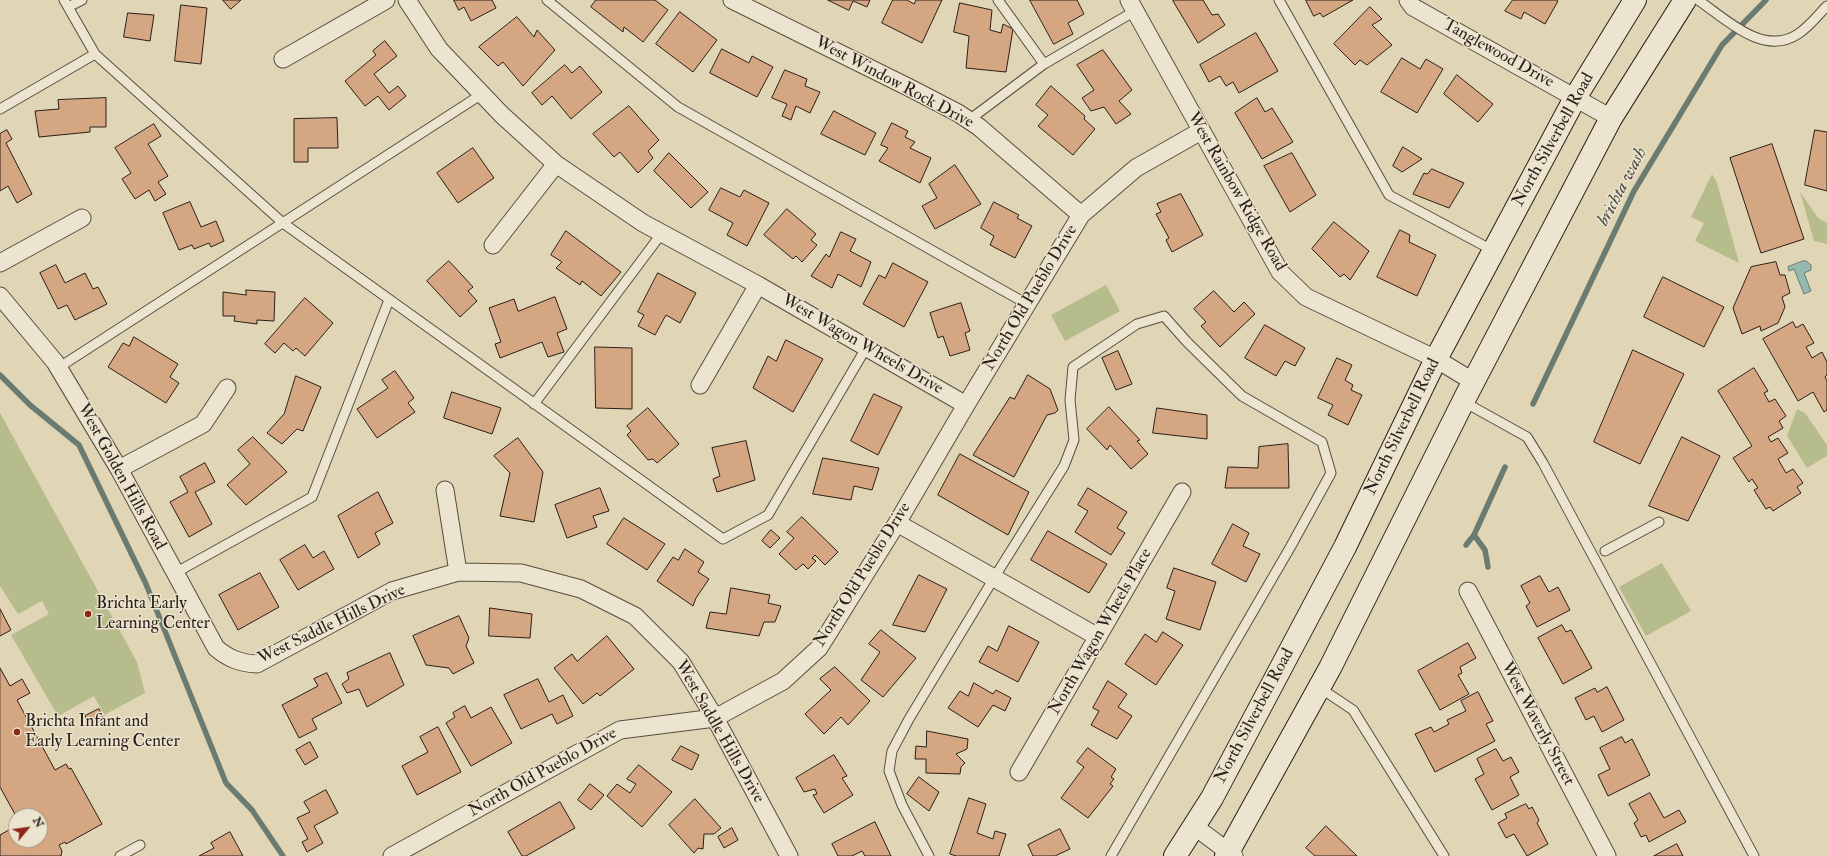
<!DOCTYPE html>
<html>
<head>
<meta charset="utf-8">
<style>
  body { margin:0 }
  #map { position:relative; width:1827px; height:856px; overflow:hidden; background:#e0d5b5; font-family:"IM FELL Double Pica",serif }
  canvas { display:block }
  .north { position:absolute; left:8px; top:808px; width:40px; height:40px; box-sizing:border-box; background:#ebe4cf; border:1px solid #9f9586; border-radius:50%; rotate:61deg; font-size:11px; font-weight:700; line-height:16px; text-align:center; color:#2c1e19 }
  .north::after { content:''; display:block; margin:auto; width:14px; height:18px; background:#8f2418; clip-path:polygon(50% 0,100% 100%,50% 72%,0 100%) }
</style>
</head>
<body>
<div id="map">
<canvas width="1827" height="856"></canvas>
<div class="north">N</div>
</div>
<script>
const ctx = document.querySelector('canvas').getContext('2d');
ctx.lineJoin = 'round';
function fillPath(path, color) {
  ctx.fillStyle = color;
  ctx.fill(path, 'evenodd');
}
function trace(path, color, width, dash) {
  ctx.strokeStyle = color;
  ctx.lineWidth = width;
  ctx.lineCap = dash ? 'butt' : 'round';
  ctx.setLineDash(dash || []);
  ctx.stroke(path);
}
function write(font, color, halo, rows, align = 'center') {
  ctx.font = font + ' "IM FELL Double Pica",serif';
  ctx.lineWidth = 3;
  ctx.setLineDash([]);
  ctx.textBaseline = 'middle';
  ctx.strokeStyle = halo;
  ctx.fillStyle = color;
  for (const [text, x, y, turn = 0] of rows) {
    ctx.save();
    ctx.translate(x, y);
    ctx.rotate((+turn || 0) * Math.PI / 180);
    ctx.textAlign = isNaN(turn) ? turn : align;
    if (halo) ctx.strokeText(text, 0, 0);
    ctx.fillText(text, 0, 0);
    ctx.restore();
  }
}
fillPath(new Path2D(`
  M1712,174L1717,183L1739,263L1695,241L1704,223L1691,217Z
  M1800,192L1818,218L1827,223V244L1814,241Z
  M1106,285L1120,311L1065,341L1051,315Z
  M1797,409L1805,413L1827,445V456L1807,468L1787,436Z
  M0,413L137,662L145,693L104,715L94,696L58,716L11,635L49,614L42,601L18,614L0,586Z
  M1662,563L1691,611L1646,636L1619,587Z`), '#b6bc8b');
const water = new Path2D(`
  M1803,261H1806L1811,265V270L1804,273L1811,291L1804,294L1794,269L1789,271L1788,267Z`);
fillPath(water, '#94b9ae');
trace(water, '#6a7b72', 1);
trace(new Path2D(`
  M0,375L30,405L79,445L146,584L226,783L252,810L283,856
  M1533,404L1634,191L1722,45L1766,0
  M1474,535L1485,550L1488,567
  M1466,545L1474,535L1505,467`), '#6a7b72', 5.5);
const building = new Path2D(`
  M223,0H241L231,9Z
  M454,0H492L496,8L471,21L464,7L459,10Z
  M596,0H655L668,10L643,42L624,27L623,32L591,7Z
  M828,0H870L867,7L853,1L849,10Z
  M893,0H907L914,4L916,0H942L922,43L882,23Z
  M1030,0H1077L1084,14L1068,23L1073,34L1054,44Z
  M1175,0H1203L1212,15L1218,14L1225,25L1198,43L1173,1Z
  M1306,0H1353L1323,17L1320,13L1314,16Z
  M1513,0H1556L1558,1L1545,24L1524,12L1521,19L1505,11Z
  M960,3L992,10L990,30L1001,33L1003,24L1013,29L1006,72L966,68L969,36L954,32Z
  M181,5L207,8L201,64L175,61Z
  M1370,7L1382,19L1372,25L1392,45L1367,65L1360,60L1355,65L1334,44Z
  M680,12L717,40L693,72L656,44Z
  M128,13L154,15L150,41L124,37Z
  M517,17L534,37L537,30L555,50L523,86L503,62L498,66L479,47Z
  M1256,33L1278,71L1239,93L1233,82L1226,86L1220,76L1209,82L1200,65Z
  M385,41L397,56L374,74L389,93L398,86L406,96L389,110L378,96L365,106L345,81L376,55L373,51Z
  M722,49L749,63L752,56L773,67L757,97L710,73Z
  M1103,50L1132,90L1119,101L1131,114L1116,124L1104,107L1091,111L1082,98L1094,90L1077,65Z
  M1402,58L1420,69L1426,59L1443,69L1417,113L1381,92Z
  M565,65L572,73L580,66L602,92L571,119L552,96L542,105L532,93Z
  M785,70L807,79L805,86L820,92L810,113L796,106L791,120L782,116L787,104L772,98Z
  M1457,75L1493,104L1478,122L1444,94Z
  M1051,86L1085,116L1084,119L1095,129L1073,155L1038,126L1048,115L1036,105Z
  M106,98V127H90V132L39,137L35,111L59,109L58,100Z
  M1257,98L1265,112L1272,108L1293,142L1262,159L1235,113Z
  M629,106L659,140L648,151L653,158L638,173L620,152L614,157L593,134Z
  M834,111L876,133L865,155L821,134Z
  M337,118L338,148H308V162H294V119Z
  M892,123L908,131L905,137L915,142L910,148L931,158L920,183L879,161L888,148L881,145Z
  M154,124L161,136L148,144L168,176L158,182L166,194L155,201L149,190L135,199L122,179L131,173L115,148Z
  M7,130L12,139L6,143L32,194L17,203L8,186L0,191V134Z
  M1815,130L1827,132V191L1805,185Z
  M1772,144L1804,239L1761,253L1730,158Z
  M1403,147L1422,159L1402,172L1393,166Z
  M473,148L494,178L458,203L437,173Z
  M669,153L708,192L691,208L654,171Z
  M1292,153L1316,195L1290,212L1264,166Z
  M955,165L981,204L935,229L922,206L937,198L929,184Z
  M1432,169L1464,183L1449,208L1413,194L1424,173L1427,174Z
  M721,188L740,197L744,190L769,203L747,246L727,235L733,223L709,210Z
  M1181,194L1203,235L1172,252L1166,240L1169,238L1156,214L1161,212L1157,204Z
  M190,202L201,227L216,221L224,241L211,247L209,243L194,249L192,245L179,250L163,213Z
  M994,202L1019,215L1017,218L1032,226L1015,258L990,245L994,236L981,228Z
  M787,209L816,234L811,240L817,245L802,262L796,256L793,259L764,235Z
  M1334,222L1369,251L1350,280L1344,274L1340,277L1312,249Z
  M1400,230L1410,235L1409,242L1436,255L1417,296L1377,277Z
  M566,231L621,272L601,296L582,281L580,285L556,268L562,262L551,255Z
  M841,232L856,239L850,251L871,262L861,287L838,274L832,288L811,276L826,254L829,257Z
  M449,261L473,287L468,291L477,301L460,317L427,281Z
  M1776,262L1780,275H1785L1790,293L1782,297L1785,307L1778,323L1761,331L1760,326L1742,334L1733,308L1751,267Z
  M893,263L928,282L904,327L863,304L879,275L885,278Z
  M56,265L65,283L85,273L93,289L98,287L107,304L75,320L67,305L58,309L40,273Z
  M658,273L696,293L680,323L666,315L655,335L638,326L644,315L638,312Z
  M1663,277L1724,307L1704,347L1644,317Z
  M246,290L275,292L274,321L257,320V324L234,321L235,316H223V292L246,295Z
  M1214,291L1234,312L1244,302L1255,314L1220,347L1201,326L1206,322L1194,309Z
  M555,297L567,329L557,333L564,352L548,357L542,342L500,358L495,344L501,342L489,308L514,299L518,311Z
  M305,298L333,323L305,356L296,348L293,351L284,343L275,353L265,344Z
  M961,303L970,331L965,333L970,350L950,356L943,336L938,338L930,313Z
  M1793,322L1796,328L1803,324L1814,343L1806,347L1812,358L1822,352L1827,362V375L1825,377L1827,381V410L1824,412L1813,392L1798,401L1763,339Z
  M1265,325L1305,348L1295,366L1285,361L1276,376L1245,358Z
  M134,337L178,364L170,377L179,383L166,403L108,367L123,343L129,346Z
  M786,340L823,359L793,412L753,388L768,356L776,361Z
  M595,347L632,348V409L596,408Z
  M1633,350L1684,374L1640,464L1594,442Z
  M1118,351L1132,384L1116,390L1102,358Z
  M1337,358L1352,365L1345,380L1353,385L1351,390L1362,395L1348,425L1328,415L1333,405L1318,398Z
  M1754,368L1768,391L1764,393L1769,402L1775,399L1786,416L1779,421L1783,428L1768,437L1771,442L1778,438L1788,453L1778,459L1786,473L1793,469L1803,483L1797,487L1801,493L1773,511L1770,507L1766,509L1754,490L1758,488L1752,479L1749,482L1733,458L1752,446L1718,391Z
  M395,371L414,398L408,403L415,412L377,438L357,409L388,388L382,380Z
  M1028,375L1050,389L1058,410L1055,413L1047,415L1014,477L973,455L1010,397L1014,399Z
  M296,376L321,387L303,431L297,429L282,444L267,433L284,414Z
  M452,392L501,408L492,434L444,418Z
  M874,394L902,407L878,455L851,441Z
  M1109,407L1140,440L1137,441L1148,454L1131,469L1110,445L1107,450L1087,429Z
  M648,408L679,444L657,463L653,459L648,460L627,435L631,431L627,426Z
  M1157,408L1207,415V439L1153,433Z
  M253,437L287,472L246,505L227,485L250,464L238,450Z
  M1682,437L1720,456L1688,521L1649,506Z
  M518,438L543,472L534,522L500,516L510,473L494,456Z
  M746,441L755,480L717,492L713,479L720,476L712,448Z
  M1288,444L1289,488H1225L1228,467L1258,468L1259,447Z
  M960,454L1029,492L1008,535L938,495Z
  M823,458L879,468L872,490L854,486L851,500L813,494Z
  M205,463L215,482L195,492L212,524L189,537L170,502L188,492L180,477Z
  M600,488L609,511L593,516L597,527L567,538L555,505Z
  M1088,488L1127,512L1117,528L1125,533L1111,555L1075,532L1088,511L1078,505Z
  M378,492L393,523L375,533L380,544L358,558L338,516Z
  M802,517L838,552L825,565L815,555L812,558L816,561L808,569L803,564L796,570L779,554L794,538L787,532Z
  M624,518L665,544L647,570L607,544Z
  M1233,524L1249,533L1243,546L1260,554L1246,582L1212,564Z
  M771,530L780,538L770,548L762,541Z
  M1048,531L1107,564L1089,593L1031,560Z
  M305,545L313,558L324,551L334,569L298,590L280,560Z
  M685,549L704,562L698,572L709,579L696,598L693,606L657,581L673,557L678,560Z
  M1174,568L1216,582L1200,630L1166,619L1175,591L1167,588Z
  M260,573L279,607L238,630L219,595Z
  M919,575L947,589L925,632L893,625Z
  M1540,576L1549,592L1558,587L1570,610L1537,627L1526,606L1530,603L1521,586Z
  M731,588L770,595L768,603L781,606L775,622H764L759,636L706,628L710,612L726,614Z
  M490,608L532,614L530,638L489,636Z
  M0,609L11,630L0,636Z
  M459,616L469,638L466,646L474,663L453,674L449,668L426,665L413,636Z
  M1562,625L1566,632L1571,630L1592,668L1563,684L1538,638Z
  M1009,626L1039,642L1018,682L979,662L988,646L997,651Z
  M881,630L916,658L883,697L861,680L880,652L869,644Z
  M1163,632L1183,645L1156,685L1125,664L1145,634L1156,642Z
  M607,636L634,669L600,696L597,693L583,704L554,668L572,654L577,661Z
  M1468,643L1476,658L1460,667L1462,673L1458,675L1469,694L1440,710L1418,671Z
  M390,653L404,685L367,707L359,689L347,693L342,684L349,679L347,673Z
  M835,667L870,701L848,725L841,717L824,734L805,714L831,690L820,679Z
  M0,668L10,686L22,679L30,693L17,700L55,770L66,764L69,769L71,768L102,824L66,844L65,842L59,845L62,851L61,856H0V835L16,826V840H40V816H16L0,787Z
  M327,673L342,703L312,719L317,729L299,738L282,705L318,686L314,679Z
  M538,679L549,702L563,695L573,716L557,724L552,714L521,729L504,695Z
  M1108,681L1127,694L1118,707L1132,716L1117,739L1091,725L1099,711L1093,708Z
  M974,683L993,694L996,690L1011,698L1005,711L993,705L978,727L948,708L960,691L968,696Z
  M1607,687L1624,720L1602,732L1594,716L1586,720L1575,698L1595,688L1597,692Z
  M1478,692L1493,721L1486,724L1495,741L1435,772L1415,734L1431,727L1434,732L1449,724L1447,720L1466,711L1461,701Z
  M465,706L471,718L491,707L512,743L471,766L446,723L455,717L453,713Z
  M99,709L104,719L90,727L85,716Z
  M438,727L461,772L417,795L402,766L428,752L420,737Z
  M927,731L968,739L967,749L956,754L965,763L961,767L960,774L926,773V759H915L916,746L926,747Z
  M1622,737L1625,743L1632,739L1650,775L1608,796L1598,775L1610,769L1600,748Z
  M310,742L318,757L305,765L296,750Z
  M681,746L699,755L692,770L672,760Z
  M1088,748L1116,769L1111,777L1114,779L1110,784L1113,786L1088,818L1061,798L1084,767L1077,762Z
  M1496,749L1503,761L1511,757L1519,772L1510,777L1519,795L1492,810L1475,779L1484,774L1477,759Z
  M834,755L847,776L842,778L853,795L824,813L813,795L817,794L815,789L804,792L796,778Z
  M639,765L672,792L642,827L607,796L617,784L630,793L636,784L627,779Z
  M919,777L939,792L929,811L907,794Z
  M590,784L604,795L591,810L578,800Z
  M326,790L338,813L314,826L323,843L307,852L302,842L308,839L297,818L310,812L304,802Z
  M1650,793L1664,818L1679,810L1686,822L1649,842L1646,835L1641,837L1634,823L1638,820L1629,804Z
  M969,798L986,804L977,833L993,839L995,831L1006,834L999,856H956L950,854Z
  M695,799L721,828L714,834H704L703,849L698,848L694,853L669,825Z
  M560,802L575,828L526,856H522L508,832Z
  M1526,804L1529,809L1532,807L1539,820L1537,823L1548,844L1527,856L1514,834L1506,838L1498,823L1507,818L1505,814Z
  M875,822L891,856H865L862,851L852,856H838L832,844Z
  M1326,826L1357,856H1315L1306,848Z
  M732,828L738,840L724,848L718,837Z
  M1060,829L1070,849L1055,856H1033L1028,845Z
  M230,832L243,856H199L214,848L211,843Z
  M1677,844L1683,856H1654Z`);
fillPath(building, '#d4a681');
trace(building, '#2c1e19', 1);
const service = new Path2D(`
  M64,0L95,54L283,223L723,539L768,515L866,348
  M547,0L678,107L1027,304
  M998,0L1044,64
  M1279,0L1389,195L1494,251
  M1698,0C1726,19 1763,57 1798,34C1809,27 1818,15 1827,6
  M68,7L82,0
  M0,109L95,54
  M969,120L1044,64L1135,11
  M58,368L482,94
  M1464,402L1527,437L1543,463L1754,856
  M534,404L662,233
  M1605,551L1659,522
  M175,573L312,497L389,300
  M1320,688L1353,710L1444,856
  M120,856L140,845
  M929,856L902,805L889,771L892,751L909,719L994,578L1064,466L1074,440L1070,400L1073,367L1137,324L1164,316L1187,342L1242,396L1322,442L1331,473L1291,546L1111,856`);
const minor = new Path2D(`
  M407,0L439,49L502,115L556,164L643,223L758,285L966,405
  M732,0L910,88L958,113L979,127L1081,215
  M1129,0L1280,272L1306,297L1436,359L1474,382
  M1408,0L1413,7L1611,118
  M283,59L386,0
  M493,245L556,164
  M0,263L82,218
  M0,296L55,362L119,469L216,648C229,659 240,663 257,664L392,591L458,572L521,573L581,589L635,616L681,662L715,718L789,856
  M700,385L758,285
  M119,469L203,424L227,388
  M445,490L458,572
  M897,523L1098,637
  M1468,591L1607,856
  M1019,772L1182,492
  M1194,826L1234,856
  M392,856L620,730L715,718L783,681L819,648L897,523L966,405L1081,215L1136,168L1201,131`);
const secondary = new Path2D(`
  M1175,856L1212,798L1345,547L1436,359L1575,98L1635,0
  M1226,856L1330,668L1467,394L1611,118L1685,0`);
trace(service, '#594c40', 11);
trace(minor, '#594c40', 19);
trace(secondary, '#2c1e19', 24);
trace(service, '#ebe4cf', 9);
trace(minor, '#ebe4cf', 17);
trace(secondary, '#ebe4cf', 22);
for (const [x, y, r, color] of [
  [88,614,4,"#8f2418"],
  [17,732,4,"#8f2418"]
]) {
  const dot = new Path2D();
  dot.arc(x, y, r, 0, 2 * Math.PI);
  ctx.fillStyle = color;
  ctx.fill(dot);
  trace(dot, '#ebe4cf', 1.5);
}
write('17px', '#2c1e19', '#ebe4cf', [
  ["Tanglewood Drive",1498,54,29],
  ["West Window Rock Drive",894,83,28],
  ["North Silverbell Road",1554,140,-61],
  ["West Rainbow Ridge Road",1236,192,60],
  ["North Old Pueblo Drive",1031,298,-59],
  ["West Wagon Wheels Drive",862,345,30],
  ["North Silverbell Road",1403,427,-64],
  ["West Golden Hills Road",121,477,61],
  ["North Old Pueblo Drive",863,575,-58],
  ["West Saddle Hills Drive",332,625,-26],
  ["North Wagon Wheels Place",1101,632,-60],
  ["North Silverbell Road",1255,716,-62],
  ["West Waverly Street",1537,724,62],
  ["West Saddle Hills Drive",719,732,60],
  ["North Old Pueblo Drive",543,773,-29]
]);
write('17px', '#2c1e19', '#ebe4cf', [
  ["Brichta Early",96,604],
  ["Learning Center",96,624],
  ["Brichta Infant and",25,722],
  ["Early Learning Center",25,742]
], 'left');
write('italic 18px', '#4b4c46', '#ebe4cf', [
  ["brichta wash",1623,187,-62]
]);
</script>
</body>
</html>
